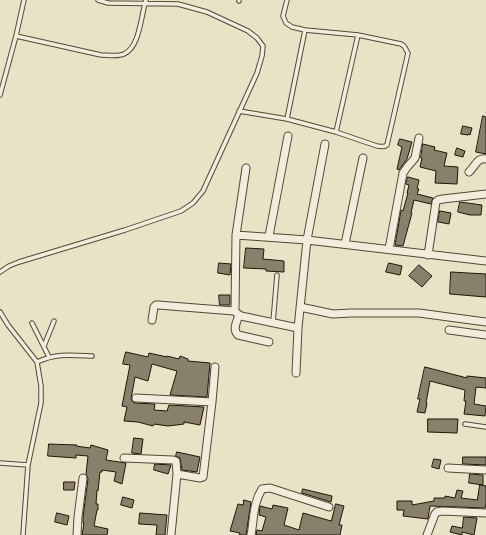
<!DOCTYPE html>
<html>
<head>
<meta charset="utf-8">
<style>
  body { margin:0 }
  canvas { display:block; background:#eae2c7 }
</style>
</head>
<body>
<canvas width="486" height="535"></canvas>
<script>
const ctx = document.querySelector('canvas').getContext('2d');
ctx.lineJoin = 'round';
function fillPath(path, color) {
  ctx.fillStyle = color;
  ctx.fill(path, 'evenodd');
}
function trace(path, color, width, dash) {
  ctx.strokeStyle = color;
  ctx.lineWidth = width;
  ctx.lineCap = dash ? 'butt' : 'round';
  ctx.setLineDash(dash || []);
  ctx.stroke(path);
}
const building = new Path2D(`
  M483,116L486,117V154L476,152Z
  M463,126L472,128L470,135L468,134V135L461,134Z
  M400,139L412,142L407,159L399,170L397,169L402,147L398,145Z
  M423,144L435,147L434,150L447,153L444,166L458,167L457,184L435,183L436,171L420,167L422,158H421Z
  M457,148L465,151L463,157L455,155Z
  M408,177L419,180L417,189H419L417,194L433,198L431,204L414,200L411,213H412L403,246L395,245L401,210L403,211L408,193H407L409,185L406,184Z
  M460,202L482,205L481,215H470L458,212Z
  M440,211L451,213L449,224L438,222Z
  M246,248L264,249L263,259L284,261V272L266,271V269L244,268Z
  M219,263L231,264L230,275L218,273Z
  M389,263L402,266L400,275L386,272Z
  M419,265L432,276L422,287L409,276Z
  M451,272L486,274V297L450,294Z
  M219,295H230V305H220Z
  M126,352L148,357L149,353L167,357V356L179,359L180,356L188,359V361L210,363L207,397L170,395L177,371L152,364L148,381L135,377L131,399L133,402L135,403L155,404L154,410L167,411L169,405L204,407L200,425L184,422V424L168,426L154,424L153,426L138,422L124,421L127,407L122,406L130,365L123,364Z
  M425,367L467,378V376L486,378V388L476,387L474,404L486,406L485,416L464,414L466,401H464L465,390L430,381L426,403H427L425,413L417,412L420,399H418Z
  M428,419H458L457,433L428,432Z
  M134,438L143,439L141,454L132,453Z
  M49,444L77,445L76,446L90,448L91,445L108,450L106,460L126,463L122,484L114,481L116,472L102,470V472H100L98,491L97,490L96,504H98V510H97L94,526L108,529L107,535H82L84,523H83V517L88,479L86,474L88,456L76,455V458L48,456Z
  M177,452L200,457L197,472L182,470L180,458L176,456Z
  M463,457H486V465L463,464Z
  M434,459L441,460L439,469L432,467Z
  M155,464L171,465L168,474L154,470Z
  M470,474L483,475V485L469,483Z
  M64,482H75L74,490H64Z
  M480,485L486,486V504L485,508L430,506L428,519L403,516L404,510H397V501H412V505L434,501V498H445V496L455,498L457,490L463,491L461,498L477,500Z
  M303,489L332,496L331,502L302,493Z
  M123,497L134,500L132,508L121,505Z
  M244,500L251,502L246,535H239L240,533L230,531L238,504L243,505Z
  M336,504L344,506L339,525H342L340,535H256L257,530L262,531L266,517L259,515L260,506L272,509L273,505L288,508L284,525L299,530L303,513L331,521Z
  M57,513L69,516L67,525L55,522Z
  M140,513L167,515L165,535H156L157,525L139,524Z
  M464,517L477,518L474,535L462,532V535L450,532L452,526L462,528Z`);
fillPath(building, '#89806b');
trace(building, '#201507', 1);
const service = new Path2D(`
  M239,1V0
  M16,36L101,55C109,55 117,57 124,54C140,47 141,15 146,0
  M0,95L16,36L24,0
  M239,111L287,119L336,132L377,146C381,146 384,148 387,145L408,53L404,46L401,44L358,35L305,30L292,27L286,23L283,16L287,0
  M287,119L305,30
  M336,132L358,35
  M0,272L9,266L19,262L125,230L181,211L193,203L203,191L257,73L262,56L263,46L257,38L248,31L207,12L178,4L108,3L98,0
  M0,312L8,325L37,362L41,386V403L28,465L23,535
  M273,322L277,275
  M32,323L49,357
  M44,346L54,321
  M37,362C56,353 72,355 92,356
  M465,424L486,427
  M0,463L28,465`);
const minor = new Path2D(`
  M246,168L236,235L307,240L486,261
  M469,172C475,167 477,157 486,159
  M269,236L288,136
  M345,244L363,158
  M389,249L403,173L408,166L415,158L419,138
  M428,255L436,202L438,200L443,199L486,194
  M300,307L333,314L351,313H419L486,322
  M234,311L241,316L298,328L296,373
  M239,315C237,322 232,329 238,335L269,342
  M152,320L154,307L156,305H158L234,311L235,310L236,235
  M298,328L307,240L325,144
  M449,330L486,335
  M136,398L212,402L203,477L200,478L177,474
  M212,402L215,367
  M124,458L173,460L176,461L177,474L171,535
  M448,468L486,470
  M77,535L78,517L83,478
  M251,535C254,519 253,503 262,489L270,488L329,507
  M427,535L435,514L437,512L442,511L486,513`);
trace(service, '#524837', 5.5);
trace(minor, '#524837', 9);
trace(service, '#f1ecdb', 3.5);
trace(minor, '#f1ecdb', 7);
</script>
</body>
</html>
